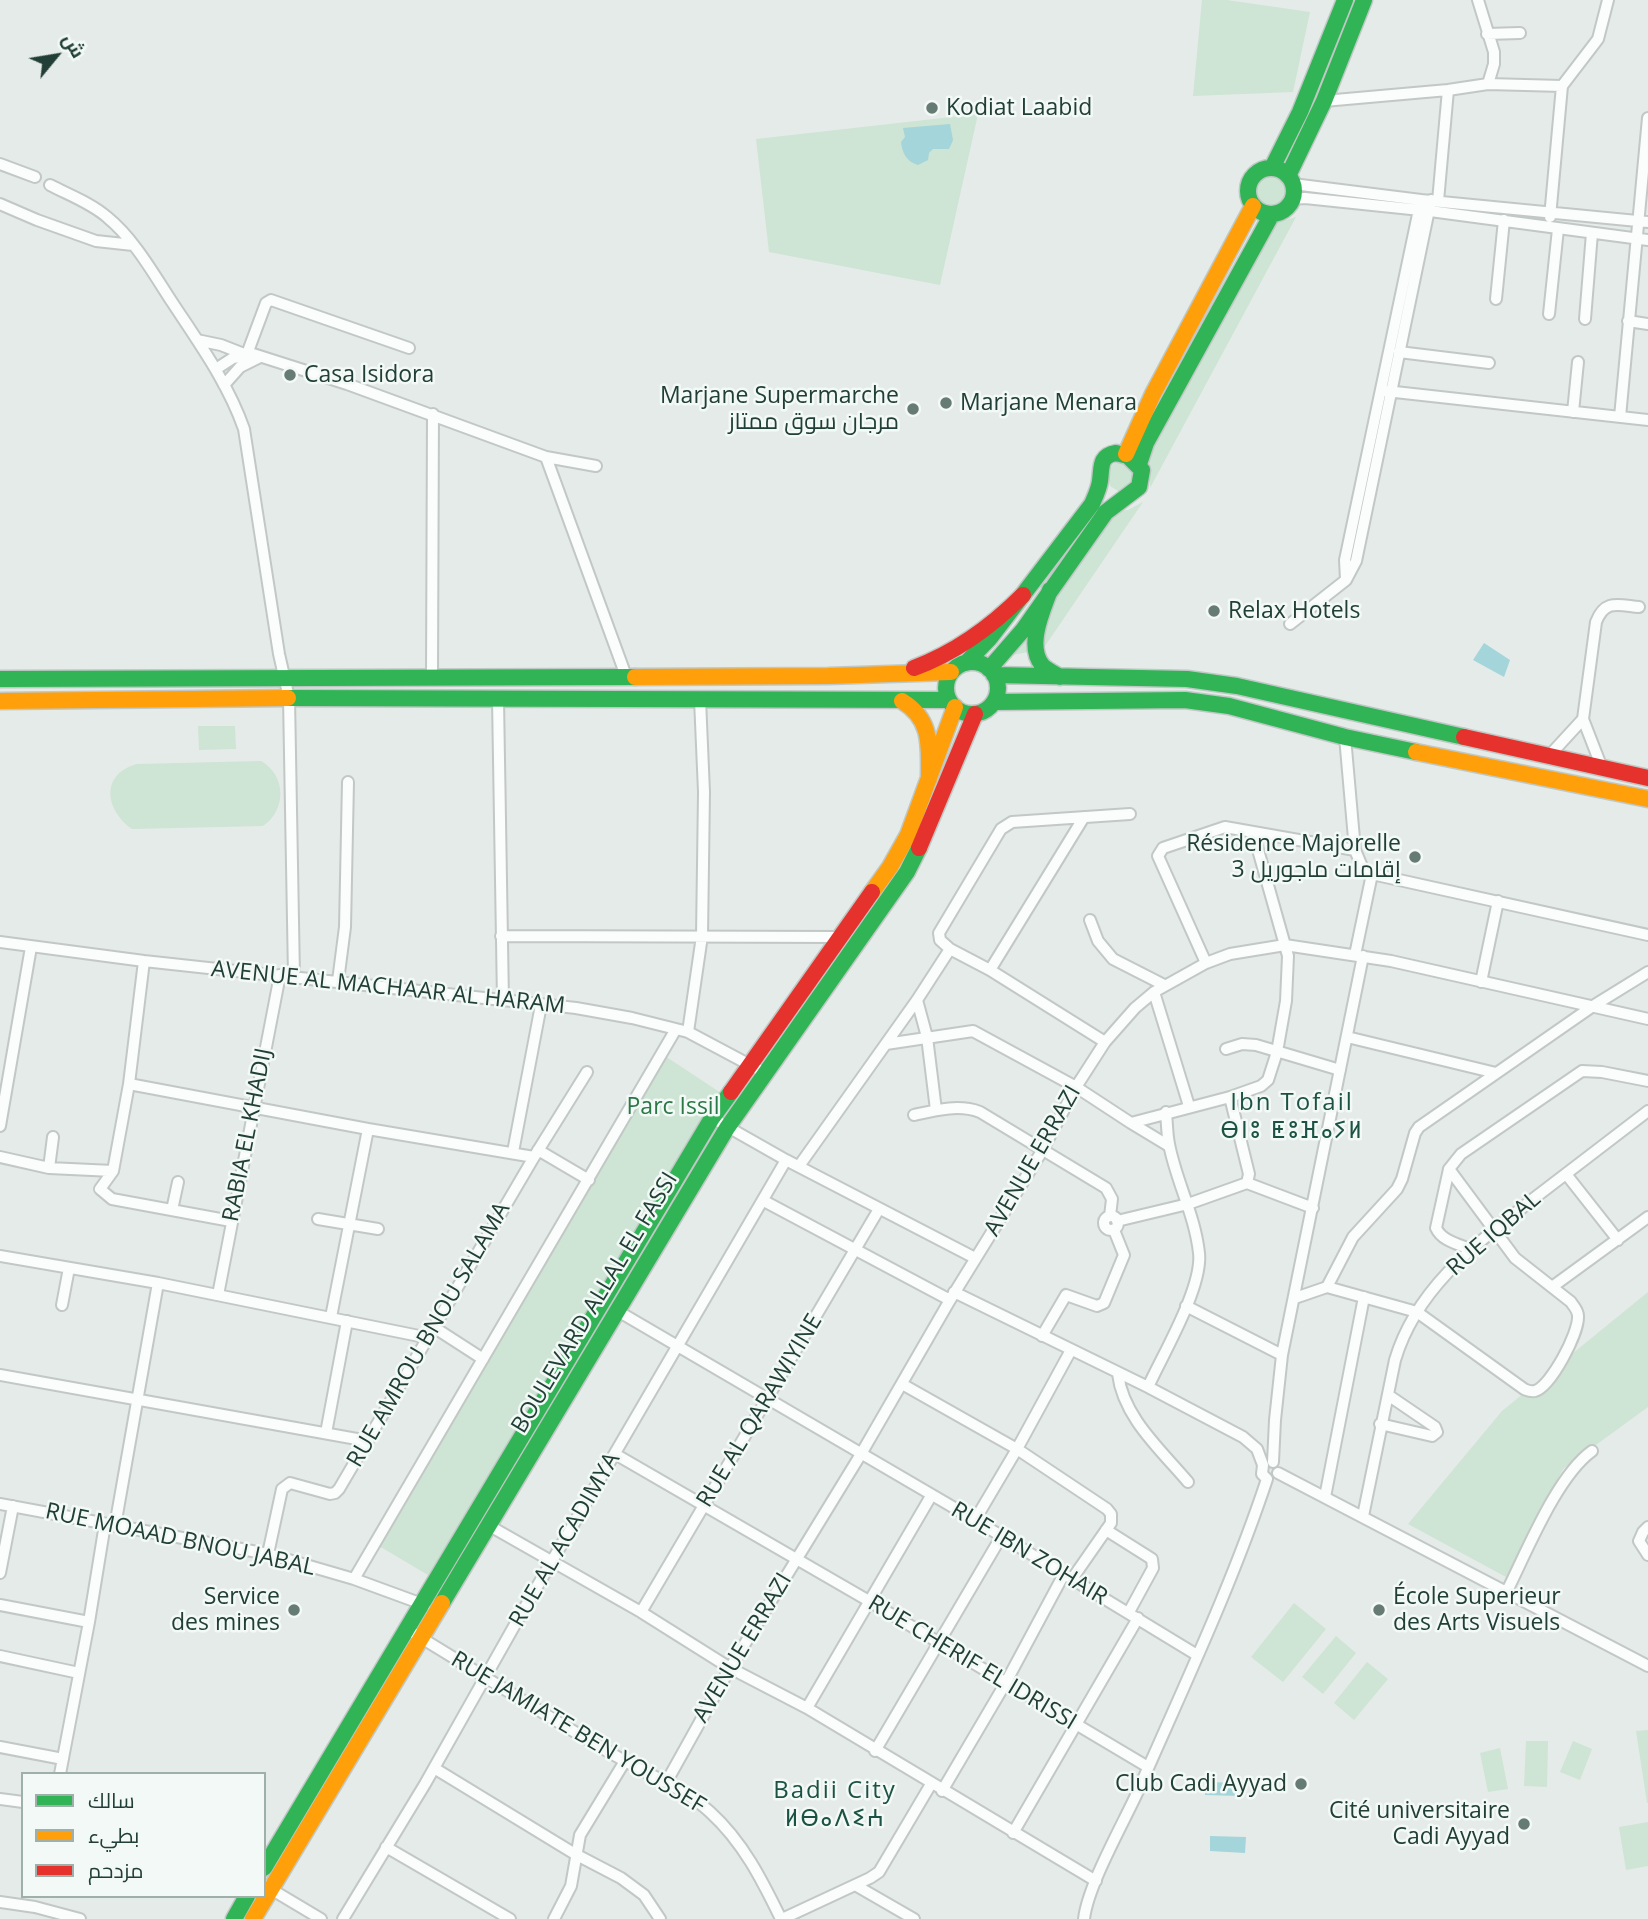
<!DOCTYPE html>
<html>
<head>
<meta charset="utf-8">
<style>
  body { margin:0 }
  #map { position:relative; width:1648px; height:1919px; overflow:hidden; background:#e5ebe8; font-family:"Open Sans",Cairo,sans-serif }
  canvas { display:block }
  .legend { position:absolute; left:21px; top:1772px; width:245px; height:126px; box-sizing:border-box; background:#f3f9f6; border:2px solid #9fafa9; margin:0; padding:9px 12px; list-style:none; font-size:21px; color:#213f36 }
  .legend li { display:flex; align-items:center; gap:14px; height:35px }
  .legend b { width:35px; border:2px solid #9fafa9 }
  .north { position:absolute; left:21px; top:21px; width:70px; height:70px; -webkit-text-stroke:5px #f3f9f6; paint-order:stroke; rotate:60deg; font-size:19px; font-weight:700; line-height:28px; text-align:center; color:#213f36 }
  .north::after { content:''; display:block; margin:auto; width:24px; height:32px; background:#213f36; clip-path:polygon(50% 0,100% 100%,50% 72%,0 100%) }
</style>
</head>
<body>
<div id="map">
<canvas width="1648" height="1919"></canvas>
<ul class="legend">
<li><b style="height:9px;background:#30b455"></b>سالك</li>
<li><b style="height:9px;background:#ff9f0a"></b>بطيء</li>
<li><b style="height:9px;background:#e5322d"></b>مزدحم</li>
</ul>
<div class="north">ش</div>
</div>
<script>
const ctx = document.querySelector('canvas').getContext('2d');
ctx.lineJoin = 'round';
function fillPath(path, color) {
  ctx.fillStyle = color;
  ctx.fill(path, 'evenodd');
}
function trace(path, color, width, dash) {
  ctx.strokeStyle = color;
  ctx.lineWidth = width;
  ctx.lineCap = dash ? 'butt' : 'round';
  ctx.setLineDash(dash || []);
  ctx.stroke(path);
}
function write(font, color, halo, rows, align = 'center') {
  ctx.font = font + ' "Open Sans",Cairo,"Noto Sans Tifinagh",sans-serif';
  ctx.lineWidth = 5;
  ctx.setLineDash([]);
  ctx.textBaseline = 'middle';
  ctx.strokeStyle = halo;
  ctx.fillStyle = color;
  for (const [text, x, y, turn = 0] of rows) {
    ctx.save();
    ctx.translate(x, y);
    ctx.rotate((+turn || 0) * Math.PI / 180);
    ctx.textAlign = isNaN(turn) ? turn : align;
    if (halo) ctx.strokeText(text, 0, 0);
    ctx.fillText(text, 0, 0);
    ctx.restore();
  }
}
fillPath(new Path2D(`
  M1202,0H1227L1310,12L1293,92L1193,96Z
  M978,114L940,285L769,252L756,139Z
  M1256 190a16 16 0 1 1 32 0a16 16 0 1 1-32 0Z
  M1296,217L1150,488V477L1143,460L1271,224Z
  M1119,461L1131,463L1138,478L1120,492L1110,486L1107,474L1113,464Z
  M1143,502L1043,649L1013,655L1113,511L1128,510Z
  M198,726H235L236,749L199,750Z
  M261,761C286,775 287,810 263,826L132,829C105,810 100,774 137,764Z
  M665,1056L721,1093L428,1575L379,1546Z
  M1648,1292V1407L1563,1469L1506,1577L1408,1524L1502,1411Z
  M1294,1603L1326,1629L1283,1682L1251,1657Z
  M1336,1636L1356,1653L1323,1694L1302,1677Z
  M1367,1662L1388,1679L1354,1720L1334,1703Z
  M1648,1730V1803H1647L1636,1731Z
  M1526,1741H1548L1547,1787L1524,1786Z
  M1573,1741L1592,1749L1580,1780L1560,1772Z
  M1500,1748L1508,1789L1488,1792L1480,1753Z
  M1648,1822V1866L1626,1870L1619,1827Z`), '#cee4d4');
fillPath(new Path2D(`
  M950,124L953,140L949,149H933L929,153L928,160L918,165C907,162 902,153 901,142L905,137L903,128Z
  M1484,643L1510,660L1504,677L1473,660Z
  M1206,1782L1240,1783V1796L1205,1795Z
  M1210,1836L1246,1837L1245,1853L1210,1851Z`), '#a4d5da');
const street = new Path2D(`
  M1478,0L1494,52V64L1488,84
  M1487,34L1520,33
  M1324,101L1448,90L1488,84L1562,86L1598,39L1608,0
  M0,164L35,177
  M1293,184L1421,200L1648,222
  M50,185C69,195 91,203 107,217C134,239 153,273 172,302C199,343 228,383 244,429L279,654L289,698L294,976
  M1292,199L1305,198L1430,211L1648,240
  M1438,201L1448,90
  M0,204L37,220L96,241L133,245
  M1550,217L1562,86
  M1496,299L1504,220
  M1549,314L1558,229
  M1585,319L1592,233
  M1628,321L1648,324
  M197,340L221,345L244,354
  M1399,352L1489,363
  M247,354L266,303L271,300L409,348
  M216,369L233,358L253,354L347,384L546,457L596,466
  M224,385L240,367L260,357
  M1386,391L1648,420
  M1573,412L1578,362
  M1620,417L1648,118
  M546,457L626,676
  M1346,580L1345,560L1421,200
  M1290,624L1346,580L1356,561L1431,200
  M432,676L433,414
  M498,699L503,1001
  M1345,737L1355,850L1363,869L1372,874L1355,955
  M1549,756L1583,719
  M1602,768L1583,719L1596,622C1605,599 1618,605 1639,607
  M1372,874L1648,935
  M1090,920L1098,941L1113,959L1164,985
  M501,936L840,937
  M0,942L144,961L576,1008L632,1018L688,1032L765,1073
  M144,961L129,1084L113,1171L100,1189L112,1199L231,1221
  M1206,963L1158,856L1163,848L1225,827L1355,850
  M990,970L1084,817
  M338,981L345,927L348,782
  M1481,982L1498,901
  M1154,992L1189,1106
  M917,1000L927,1037L936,1110
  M688,1032L702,936L704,792L700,699
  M1347,1037L1496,1073
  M1105,1042L990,970L950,949L940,940L939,933L1001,829L1012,822L1130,814
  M886,1044L973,1031L1076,1087L1131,1123L1230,1097L1261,1086L1268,1080L1277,1052L1286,1001L1288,956L1253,832
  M1226,1049L1242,1044L1256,1045L1340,1070
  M129,1084L368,1129L534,1157
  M914,1115C936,1110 959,1104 980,1112L1106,1188L1112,1199L1110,1216
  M712,1118L786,1160L975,1258
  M1131,1123L1169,1146
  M0,1126L31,947
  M538,1150L589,1180
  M513,1152L541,1005
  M0,1157L49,1168L113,1171
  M799,1166L917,1000L950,949
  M49,1168L53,1137
  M1449,1169L1436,1228C1442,1241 1458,1244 1470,1249
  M1566,1174L1618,1240
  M1247,1183L1313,1208
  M764,1201L950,1300
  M172,1210L178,1182
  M1104 1223a7 7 0 1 1 14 0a7 7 0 1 1-14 0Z
  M318,1219L378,1229
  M1117,1221L1188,1204L1247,1183L1249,1174L1230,1097
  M0,1256L158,1283L429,1338
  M1327,1287L1417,1312L1524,1389C1529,1391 1530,1392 1535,1391C1551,1386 1579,1333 1578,1316C1578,1310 1574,1307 1571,1302L1515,1258L1449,1169L1461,1154L1582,1071L1602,1072L1648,1081
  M1552,1287L1648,1217
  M954,1292L1148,1387L1243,1437L1257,1449L1263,1465L1262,1474L1267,1479
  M218,1295L280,975
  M1295,1298L1327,1287L1353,1237L1397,1189L1402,1179L1415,1133L1419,1127L1593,1006L1648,972
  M62,1305L69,1268
  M1186,1306L1282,1355
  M616,1310L975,1520L1197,1655
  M331,1317L368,1129
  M435,1328L483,1359
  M1042,1336L1066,1295L1097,1306L1104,1303L1124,1255L1114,1230
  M1118,1374C1123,1417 1161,1450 1188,1482
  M0,1375L368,1441
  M902,1384L1017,1449L1107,1509L1111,1514V1523L1072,1579
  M1148,1387C1163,1354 1203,1287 1199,1253C1195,1215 1176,1181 1169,1144C1167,1134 1167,1123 1166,1112
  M1380,1424L1432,1436L1437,1432L1435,1427L1388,1395
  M326,1433L347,1321
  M615,1454L869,1601L1148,1767
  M1273,1462L1275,1420L1282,1355L1363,956
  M1278,1473L1648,1666
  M1325,1497L1364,1297
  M0,1504L268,1554L354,1579L425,1605
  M1363,1516L1395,1360C1417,1286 1480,1241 1537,1196C1574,1168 1611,1139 1648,1111
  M975,1520L1017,1449L1071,1350
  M488,1525L641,1612L730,1668L807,1708L1096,1881
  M115,1526L158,1283
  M1648,1527L1643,1532L1639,1541L1648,1555
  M1106,1530L1152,1559L1153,1568L1129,1612
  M268,1554L282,1489L290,1483L330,1494L335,1493L339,1489L534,1157L587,1072
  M0,1573L13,1506
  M354,1579L676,1029
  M1507,1591C1527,1551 1557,1476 1592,1451
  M0,1605L89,1622
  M641,1612L879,1209
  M408,1630C480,1673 550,1719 623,1760C653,1777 685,1789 710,1812C743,1842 762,1880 781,1919
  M0,1656L79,1673
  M807,1708L931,1496
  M0,1747L63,1759
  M875,1751L1001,1537
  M434,1768L575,1854L621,1878L644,1895L660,1919
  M60,1774L89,1622L105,1524
  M667,1781L730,1668L861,1454L950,1300L1042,1151L1076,1087L1105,1042L1135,1008L1154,992L1206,963L1230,954L1285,945L1391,961L1648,1019
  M942,1791L1005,1684L1064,1574
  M0,1799L23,1802
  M1013,1833L1138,1618
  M386,1847L510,1919
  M264,1885L321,1919
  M855,1885L914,1919
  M0,1902L35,1907L80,1919
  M343,1919L425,1784L517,1621L786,1160
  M554,1919L571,1886L580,1835L625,1761
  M782,1919L870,1878L879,1872L931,1784
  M1084,1919C1088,1885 1123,1824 1138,1791C1183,1688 1232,1585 1267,1479`);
const fast = new Path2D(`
  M1272,168L1300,112L1345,0
  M1248 191a23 23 0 1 1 46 0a23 23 0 1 1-46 0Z
  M1288,176L1324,101L1364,0
  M1139,464L1146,443L1272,214
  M1050,590C1043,610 1026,645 1042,665C1046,670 1054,673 1060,677
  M946 688a26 26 0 1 1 52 0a26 26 0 1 1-52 0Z
  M966,663L990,638L1092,504C1095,497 1099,489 1100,481C1102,467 1099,456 1116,453L1128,456L1142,470L1139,487L1106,512L1023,630L989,669
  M994,675L1187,679L1237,686L1464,737
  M0,679L635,677
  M288,698L949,700
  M994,702L1185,700L1229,706L1345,737L1416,752
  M442,1603L727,1128L907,872L919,848
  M264,1868L712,1118L731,1092
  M234,1919L247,1896`);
const slow = new Path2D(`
  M1126,454L1153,394L1253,206
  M635,677L828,676L951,672
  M0,701L288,698
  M902,701C933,720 929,747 929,779
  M1416,752L1648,799
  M872,892L890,867L908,835L955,707
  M253,1919L442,1603`);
const jam = new Path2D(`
  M914,668C957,652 991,627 1023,595
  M1464,737L1648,778
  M919,848L975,714
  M731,1092L872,892`);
trace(street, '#c2c8c5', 14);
trace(fast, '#c0c8c5', 19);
trace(slow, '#c0c8c5', 19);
trace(jam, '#c0c8c5', 19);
trace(street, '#fbfcfc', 10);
trace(fast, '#30b455', 16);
trace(slow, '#ff9f0a', 16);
trace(jam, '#e5322d', 16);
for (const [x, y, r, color] of [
  [932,108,7,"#667b74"],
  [290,375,7,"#667b74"],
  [946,403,7,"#667b74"],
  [913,409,7,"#667b74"],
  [1214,611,7,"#667b74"],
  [1415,857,7,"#667b74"],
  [294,1610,7,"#667b74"],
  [1379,1610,7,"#667b74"],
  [1301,1784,7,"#667b74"],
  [1524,1824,7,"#667b74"]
]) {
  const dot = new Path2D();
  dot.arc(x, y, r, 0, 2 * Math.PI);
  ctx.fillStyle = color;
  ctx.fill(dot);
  trace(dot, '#f3f9f6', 2.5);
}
write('23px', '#213f36', '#f3f9f6', [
  ["Kodiat Laabid",946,108],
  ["Casa Isidora",304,375],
  ["Marjane Supermarche",899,396,"right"],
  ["مرجان سوق ممتاز",899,422,"right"],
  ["Marjane Menara",960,403],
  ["Relax Hotels",1228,611],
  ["Résidence Majorelle",1401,844,"right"],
  ["إقامات ماجوريل 3",1401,870,"right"],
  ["Service",280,1597,"right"],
  ["des mines",280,1623,"right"],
  ["École Superieur",1393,1597],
  ["des Arts Visuels",1393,1623],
  ["Club Cadi Ayyad",1287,1784,"right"],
  ["Cité universitaire",1510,1811,"right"],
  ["Cadi Ayyad",1510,1837,"right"]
], 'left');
write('23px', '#213f36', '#f3f9f6', [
  ["AVENUE AL MACHAAR AL HARAM",388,988,6],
  ["RABIA EL KHADIJ",248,1135,-79],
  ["AVENUE ERRAZI",1033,1161,-60],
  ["RUE IQBAL",1494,1234,-41],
  ["BOULEVARD ALLAL EL FASSI",595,1303,-59],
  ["RUE AMROU BNOU SALAMA",429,1335,-60],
  ["RUE AL QARAWIYINE",760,1411,-59],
  ["RUE MOAAD BNOU JABAL",180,1540,12],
  ["RUE AL ACADIMYA",565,1540,-60],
  ["RUE IBN ZOHAIR",1029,1554,31],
  ["AVENUE ERRAZI",743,1648,-59],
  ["RUE CHERIF EL IDRISSI",972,1663,31],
  ["RUE JAMIATE BEN YOUSSEF",578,1733,31]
]);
write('23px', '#2a7845', '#f3f9f6', [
  ["Parc Issil",673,1107]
]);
ctx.letterSpacing = '2px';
write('24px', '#1c5243', '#f3f9f6', [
  ["Ibn Tofail",1292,1103],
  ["ⴱⵏⵓ ⵟⵓⴼⴰⵢⵍ",1292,1131],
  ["Badii City",835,1791],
  ["ⵍⴱⴰⴷⵉⵄ",835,1819]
]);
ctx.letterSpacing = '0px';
</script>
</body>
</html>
